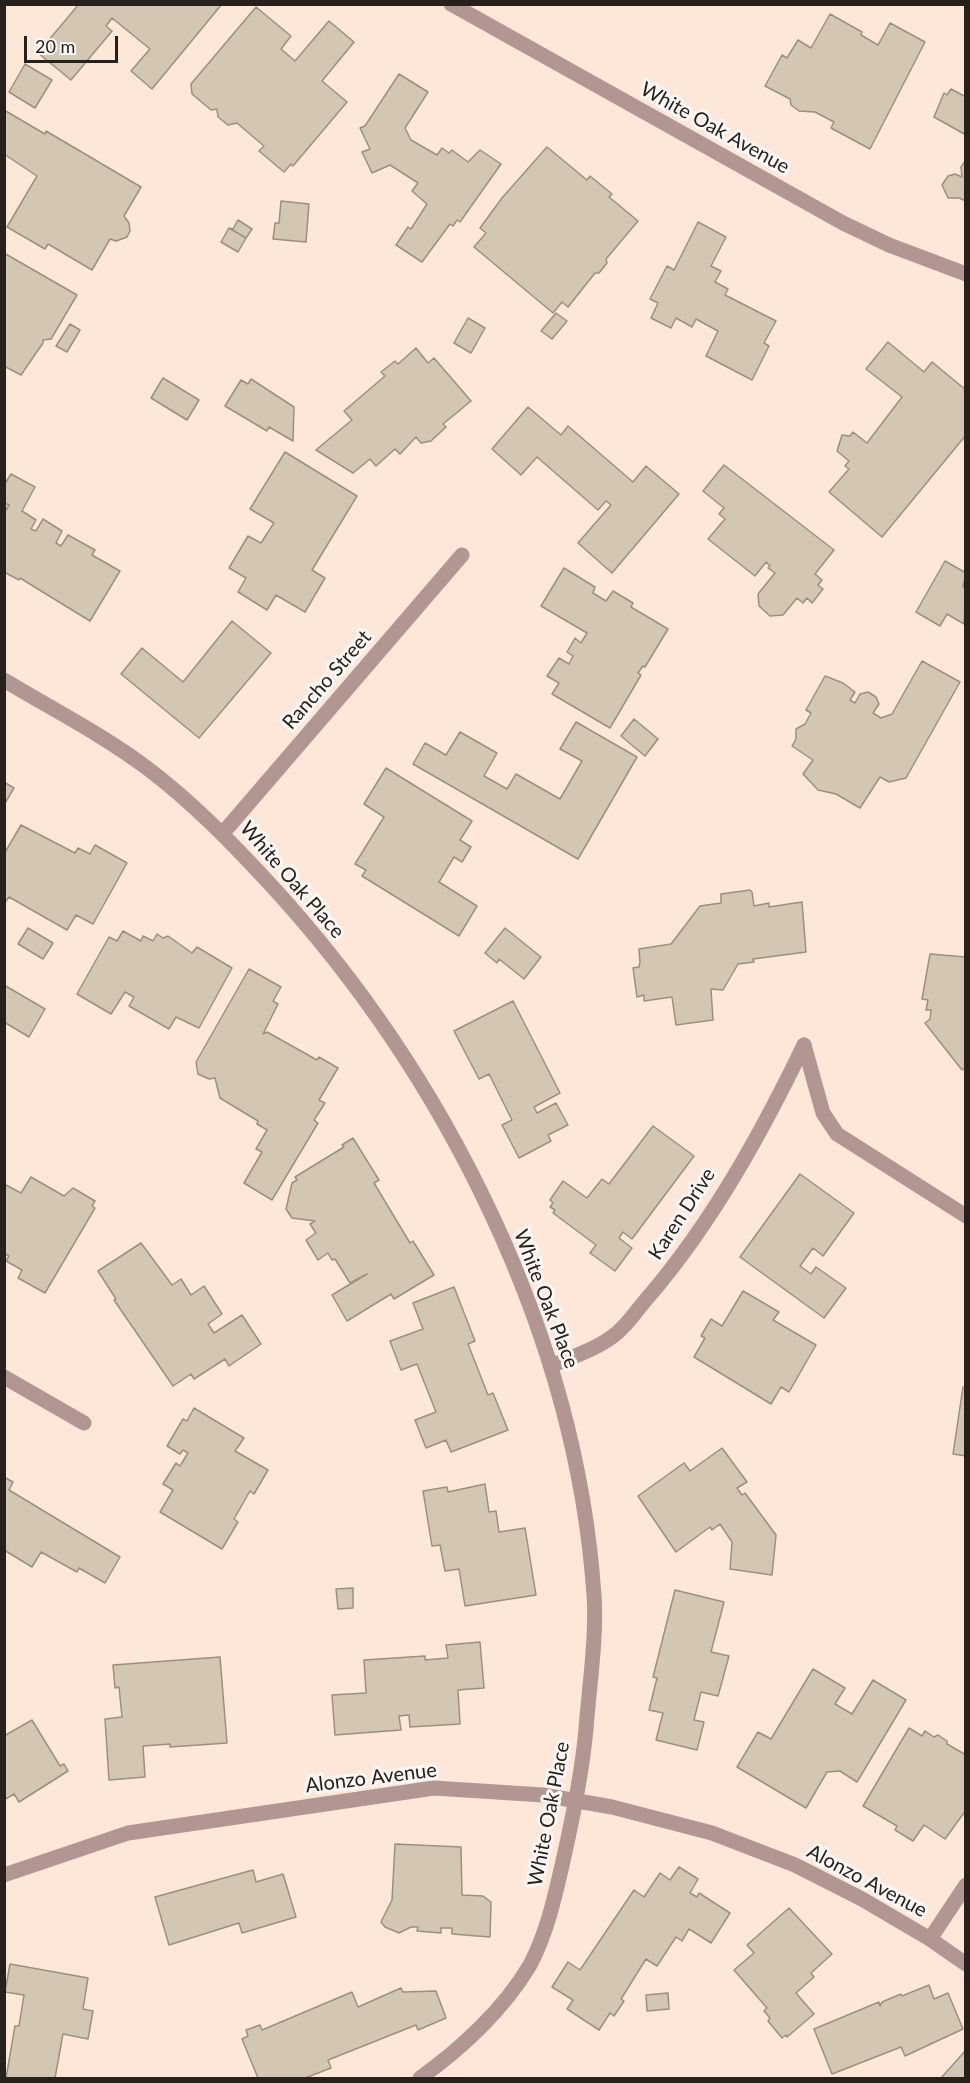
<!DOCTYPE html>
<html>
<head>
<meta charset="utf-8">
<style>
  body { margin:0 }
  #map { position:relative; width:970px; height:2083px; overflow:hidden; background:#fde7d9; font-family:Lato,sans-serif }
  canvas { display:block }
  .frame { position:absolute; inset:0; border:6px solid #28201b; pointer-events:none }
  .scale { position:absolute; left:24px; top:36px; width:94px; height:27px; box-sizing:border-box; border:3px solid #28201b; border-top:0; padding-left:8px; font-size:18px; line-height:21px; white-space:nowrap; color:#28201b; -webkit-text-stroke:4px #fdf8f5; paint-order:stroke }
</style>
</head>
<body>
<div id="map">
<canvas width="970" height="2083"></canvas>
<div class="frame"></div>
<div class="scale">20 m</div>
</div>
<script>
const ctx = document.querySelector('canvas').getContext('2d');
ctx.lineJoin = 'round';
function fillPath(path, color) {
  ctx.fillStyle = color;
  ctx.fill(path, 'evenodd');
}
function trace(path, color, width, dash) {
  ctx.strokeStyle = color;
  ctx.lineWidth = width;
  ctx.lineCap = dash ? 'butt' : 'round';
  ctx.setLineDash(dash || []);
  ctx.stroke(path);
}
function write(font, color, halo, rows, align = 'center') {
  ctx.font = font + ' Lato,sans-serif';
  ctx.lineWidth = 6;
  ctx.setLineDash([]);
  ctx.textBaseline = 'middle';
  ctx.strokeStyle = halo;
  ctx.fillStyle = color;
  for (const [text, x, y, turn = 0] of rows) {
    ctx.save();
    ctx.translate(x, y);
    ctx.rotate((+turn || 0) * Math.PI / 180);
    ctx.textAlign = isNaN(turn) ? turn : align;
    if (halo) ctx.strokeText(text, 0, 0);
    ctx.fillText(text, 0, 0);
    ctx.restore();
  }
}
const building = new Path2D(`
  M79,4H222L152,89L131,71L150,49L112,18L106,26L112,31L71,80L38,53Z
  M256,7L291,36L281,49L295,61L329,21L354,42L322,81L347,102L293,166L291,164L284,172L259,151L264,146L237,123L228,125L218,117L217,109L211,110L192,94L191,84Z
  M830,14L862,32L861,35L878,45L890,23L925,42L870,149L831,128L834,122L815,112L799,111L791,105L790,99L765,86L782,55L787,58L798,40L811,48Z
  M25,64L52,80L35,108L9,92Z
  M399,74L428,92L405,128L411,140L437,155L442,148L449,153L452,150L468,162L480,150L501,164L460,222L457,220L453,226L450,224L422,262L396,245L408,227L411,229L427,204L412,191L418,183L390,165L372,173L362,152L370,149L360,128L365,126Z
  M951,89L966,97V135L934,117L944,93L947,95Z
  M4,110L45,134L46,131L141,187L124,216L129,223L130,231L127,237L116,241L110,239L92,270L48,244L45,249L7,227L37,176L4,154Z
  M547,147L587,180L590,176L612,194L609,197L638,221L606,259L607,263L599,273H595L568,307L562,302L553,313L474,247L486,233L480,228L502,198Z
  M966,160V201L959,198H948L942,185L948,176L955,174L962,177L961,167Z
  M281,201L309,204L306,242L273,239L275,223H279Z
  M238,220L252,229L246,238L229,228L233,229Z
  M698,222L726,237L711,266L721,271L715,282L728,289L725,295L776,321L764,343L769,346L752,380L706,356L718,331L696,319L692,327L676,318L671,328L651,318L658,303L650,299L667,266L674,270Z
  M229,228L246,238L238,252L221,242Z
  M4,253L77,295L51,339L43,340V343L21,375L4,366Z
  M556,313L567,321L552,339L541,331Z
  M468,318L485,328L471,353L454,343Z
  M70,324L80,330L67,352L56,346Z
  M888,342L924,372L932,362L966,390V435L882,537L829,492L849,469L845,466L849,461L837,451L842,435L850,436L853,432L867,443L902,397L866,369Z
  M416,348L428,363L434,358L471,401L443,424L446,427L431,441L421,443L416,437L400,454L395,449L376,466L370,459L353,473L316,450L352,420L344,411L385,376L381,372L395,361L398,364Z
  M163,378L199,400L187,420L151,398Z
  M251,379L294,407L293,441L269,427L267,431L225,406L241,380L248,384Z
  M528,407L561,435L568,426L633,482L646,466L679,494L612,573L578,543L611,505L606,501L598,510L537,457L521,475L492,449Z
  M285,452L357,496L312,570L325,578L305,612L276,595L267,610L238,592L246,578L229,568L248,536L261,543L274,523L250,509Z
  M724,465L834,550L815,574L822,580L818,585L823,589L812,603L807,598L803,603L797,598L783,615L770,616L759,606L758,594L775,573L768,568L770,566L766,562L755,576L708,539L725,519L719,514L724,508L703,491Z
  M11,474L35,487L22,511L36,520L31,529L36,531L43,519L62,531L56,543L61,546L68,535L95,550L92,555L120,571L90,621L20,578L19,580L4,572V513L9,505L4,503V485Z
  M945,561L966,573L963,587L966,589L964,624L947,614L940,626L916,612Z
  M564,568L595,587L593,593L606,601L613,591L633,603L631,607L668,629L645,667L643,666L638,673L641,675L610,728L552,694L559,683L547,676L559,658L569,664L573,656L567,652L575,638L581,643L587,633L541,606Z
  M232,621L271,653L199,738L121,674L142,648L183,682Z
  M922,661L960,682L906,778L889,782L880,777L860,808L836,794L818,790L803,774L813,760L792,746L796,739V729L805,724L811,713L806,710L825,676L843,683L855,692L850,700L855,703L860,694L868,692L876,697L879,704L873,713L881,718L892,714Z
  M634,719L658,739L645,756L621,736Z
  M576,722L637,757L578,859L413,764L425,743L446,755L460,732L497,753L484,776L507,789L516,774L560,799L582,761L560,749Z
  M386,768L472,821L460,840L471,847L462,862L454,857L439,882L477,906L459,936L362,876L366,870L355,864L384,817L364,804Z
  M4,782L14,788L4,805Z
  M21,825L75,853L78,848L90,854L95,845L127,863L93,924L76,915L67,930L9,897L4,904V854Z
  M750,890L752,892L754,906L769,903V907L802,902L806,952L753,959L754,962L738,964L723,990L711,989L713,1020L676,1025L672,997L644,1001V995L637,997L633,968L639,967L640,962L639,949L671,944L700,906L721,903V894Z
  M28,928L53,943L43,959L18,944Z
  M505,928L541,957L524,979L499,959L497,963L485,953Z
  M123,931L141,941L143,936L153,941L157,934L163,938L168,936L192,953L197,947L232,968L199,1028L176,1017L169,1029L129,1006L134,997L125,992L111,1014L77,994L109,937L117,941Z
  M930,954L966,957V1067L962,1070L925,1023L930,1019L931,1010H926L928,1000L922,999Z
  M249,969L281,987L273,1001L278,1004L263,1034L267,1032L317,1060L319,1057L338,1068L319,1100L325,1103L314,1120L318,1123L272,1200L244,1183L262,1152L256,1149L267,1130L257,1124L258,1121L220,1098L215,1078L209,1079L198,1074L196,1062Z
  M4,985L45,1009L29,1037L4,1022Z
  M513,1001L560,1093L534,1107L537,1113L556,1103L568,1125L548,1135L551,1141L519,1158L502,1125L512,1120L489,1074L479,1079L454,1031Z
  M653,1126L694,1156L632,1239L623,1232L619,1238L632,1248L615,1271L590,1253L596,1245L553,1213L555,1210L550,1207L553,1203L550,1200L563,1181L587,1198L602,1179L609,1184Z
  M353,1138L379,1180L374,1183L410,1243L413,1241L434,1275L394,1299L391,1294L347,1321L332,1295L367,1274L350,1283L335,1259L332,1260L328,1253L318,1260L306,1240L316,1233L310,1224L315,1221L292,1218L286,1209L292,1183L297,1180L295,1177L344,1147L342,1145Z
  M800,1174L854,1213L823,1256L813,1248L800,1266L811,1274L816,1267L846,1288L824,1318L740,1257Z
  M31,1177L64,1196L73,1188L95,1201L92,1206L95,1208L45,1293L18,1278L22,1270L6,1261L9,1256L4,1253V1184L21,1193Z
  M141,1243L172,1285L181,1279L191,1295L204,1286L222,1314L208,1324L214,1333L242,1315L261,1344L229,1366L225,1359L194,1379L191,1374L173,1386L114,1300L116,1299L98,1271Z
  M454,1287L475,1341L468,1344L488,1395L493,1393L508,1430L451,1452L446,1440L426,1448L415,1420L436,1412L417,1364L401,1370L390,1341L423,1329L413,1303Z
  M743,1291L779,1312L773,1320L816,1345L789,1392L781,1387L771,1404L694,1357L705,1338L701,1336L711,1319L722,1326Z
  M963,1387H966V1456L953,1454Z
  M194,1408L244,1438L235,1451L268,1470L254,1494L250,1491L234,1519L238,1522L222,1549L160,1512L173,1490L163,1484L176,1463L180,1466L188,1453L183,1450L180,1454L167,1446L183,1419L187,1421Z
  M722,1448L747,1482L737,1488L742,1495L745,1493L776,1535L772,1575L730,1569L732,1542L720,1524L712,1530L710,1527L676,1552L638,1496L684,1463L690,1471Z
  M4,1477L13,1482L9,1490L120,1557L105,1583L79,1568L77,1572L41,1552L32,1567L4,1550Z
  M485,1484L489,1512L496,1511L499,1532L525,1528L536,1595L465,1606L459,1569L445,1571L440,1545L432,1546L423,1491L447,1487L448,1492Z
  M353,1588V1608L338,1609L336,1589Z
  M675,1590L724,1602L711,1652L729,1656L718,1696L701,1692L694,1720L704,1722L697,1750L656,1740L663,1713L649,1710L657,1678L653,1677Z
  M480,1642L484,1688L458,1690L460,1724L410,1727L409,1715L399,1716L401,1730L335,1735L332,1695L366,1693L364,1660L425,1656V1660L448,1658L446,1645Z
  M220,1657L227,1743L170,1747V1744L143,1746L145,1777L109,1780L105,1719L122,1717L119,1687L115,1688L113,1665Z
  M813,1669L845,1688L835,1704L852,1714L873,1680L906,1700L857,1782L840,1771L827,1772L806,1808L737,1767L758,1732L771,1739Z
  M32,1720L60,1766L64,1764L68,1771L19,1802L14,1794L4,1800V1736Z
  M909,1728L922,1736L925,1731L934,1737L938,1735L947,1741V1744L966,1755V1810L945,1839L924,1825L913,1841L895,1830L897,1826L863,1806Z
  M395,1844L461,1847L462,1895L483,1896L491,1902L490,1937L452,1934V1928H441V1933L417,1931L418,1927H411L399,1933L385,1927L381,1922L392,1900Z
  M679,1867L698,1879L690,1893L697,1897L699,1893L730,1913L711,1943L689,1929L682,1941L676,1937L657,1966L646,1959L621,1999L624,2001L614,2016L610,2013L599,2030L567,2009L573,2000L552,1987L568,1962L580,1970L634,1890L644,1897L660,1873L670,1880Z
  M253,1870L256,1882L283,1874L296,1917L242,1933L239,1923L169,1945L155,1897Z
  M789,1908L832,1954L811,1973L814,1977L796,1993L814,2014L787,2037L786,2035L782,2038L768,2021L770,2018L764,2011L767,2008L734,1970L754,1953L747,1945Z
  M10,1964L88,1978L83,2009L93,2011L88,2039L63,2034L55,2078H6L15,2026H19L24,1995L5,1992Z
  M929,1985L934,1999L948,1993L963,2029L905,2056L901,2047L832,2074L814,2029L879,2002L880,2006L882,2002L901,1994L902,1996Z
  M401,1988L403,1992L436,1991L446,2018L418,2030L416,2025L328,2060L331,2068L305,2078H258L242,2039L248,2036L246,2030L260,2025L262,2030L352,1992L358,2007Z
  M668,1993L669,2009L647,2011L646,1995Z
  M966,2050V2078H941Z`);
fillPath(building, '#d3c7b3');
trace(building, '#9c907d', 1.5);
trace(new Path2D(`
  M804,1045L823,1113L837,1134L966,1216`), '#b29692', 15);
trace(new Path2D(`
  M451,4L843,223L889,245L966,274
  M4,680C52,709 103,735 147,768C192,802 231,842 269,883C445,1074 576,1334 594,1595C597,1636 589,1688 586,1729C582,1774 573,1817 563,1861C555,1896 547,1933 530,1965C504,2009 461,2049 420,2078
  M223,833L462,555
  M551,1366C574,1356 598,1349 617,1333C629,1323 639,1307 650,1295C713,1221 762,1132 804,1045
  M4,1377L84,1423
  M4,1875L128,1833L434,1788L543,1795L612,1807L712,1833L795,1865L862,1899L930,1939L966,1964
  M930,1939L966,1885`), '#b29692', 15);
write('20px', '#28201b', '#fdf8f5', [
  ["White Oak Avenue",715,128,29],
  ["Rancho Street",327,680,-49],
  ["White Oak Place",292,880,49],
  ["Karen Drive",682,1214,-57],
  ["White Oak Place",546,1299,69],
  ["Alonzo Avenue",371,1778,-7],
  ["White Oak Place",549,1814,-79],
  ["Alonzo Avenue",867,1881,28]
]);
</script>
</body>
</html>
